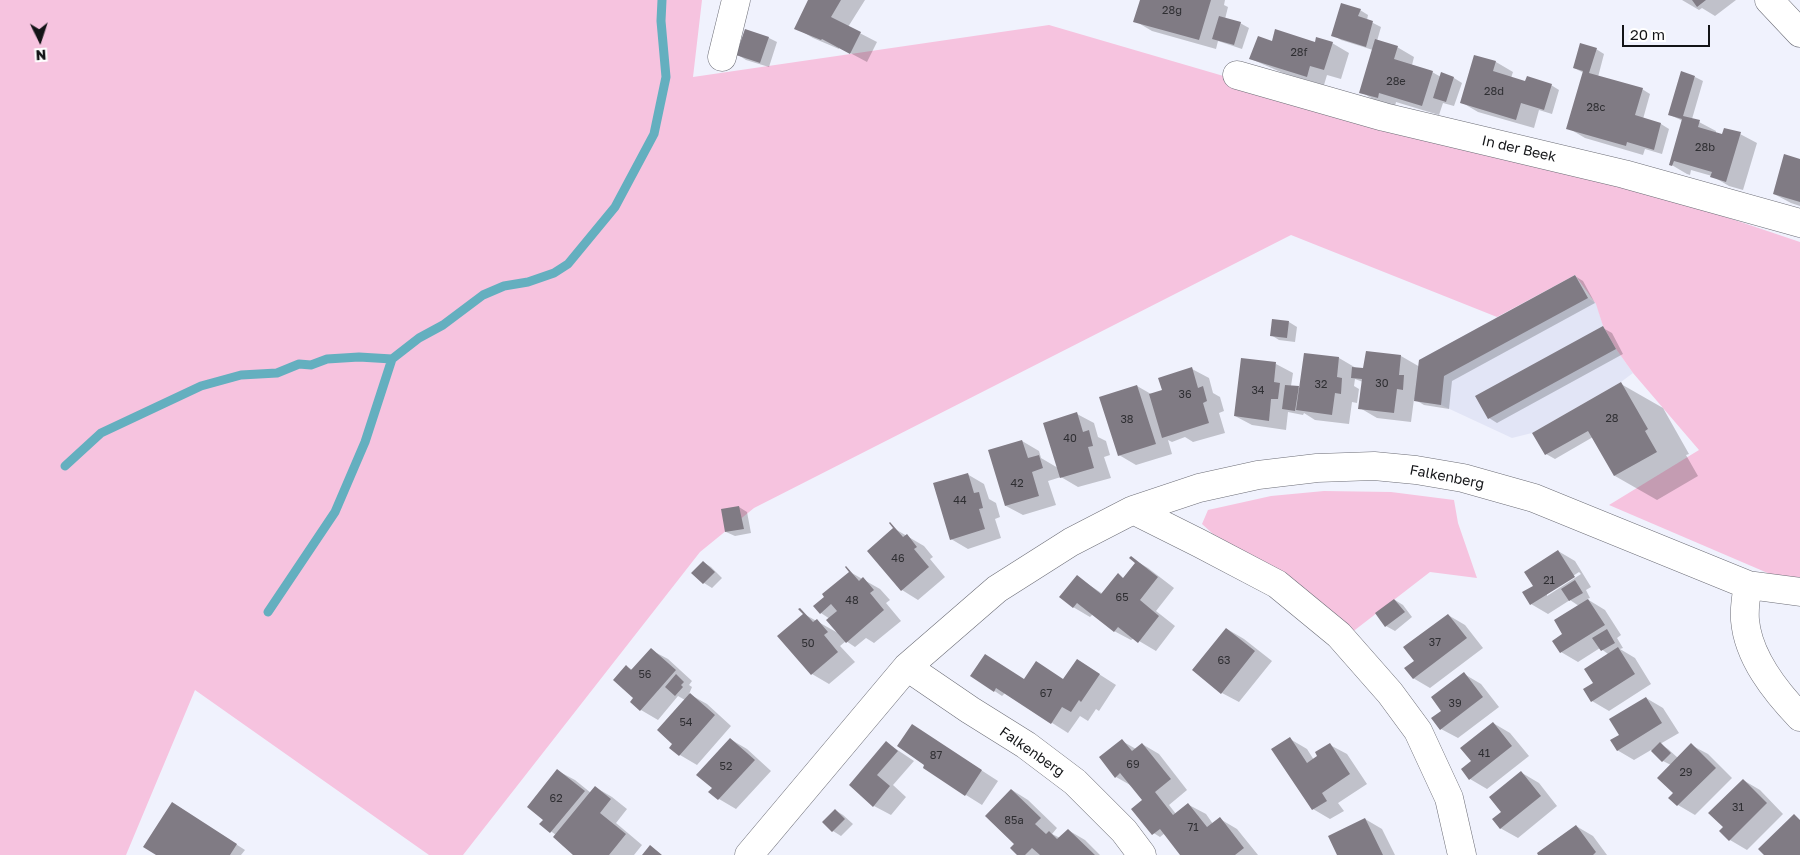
<!DOCTYPE html>
<html>
<head>
<meta charset="utf-8">
<style>
  body { margin:0 }
  #map { position:relative; width:1800px; height:855px; overflow:hidden; background:#f0f2fd; font-family:"Golos Text",sans-serif }
  canvas { display:block }
  .north { position:absolute; left:15px; top:15px; width:50px; height:50px; -webkit-text-stroke:4px #fff; paint-order:stroke; rotate:176deg; font-size:14px; font-weight:700; line-height:20px; text-align:center; color:#131417 }
  .north::after { content:''; display:block; margin:auto; width:18px; height:22px; background:#131417; clip-path:polygon(50% 0,100% 100%,50% 72%,0 100%) }
  .scale { position:absolute; left:1622px; top:25px; width:88px; height:22px; box-sizing:border-box; border:2px solid #131417; border-top:0; padding-left:6px; font-size:15px; line-height:18px; white-space:nowrap; color:#131417; -webkit-text-stroke:4px #fff; paint-order:stroke }
</style>
</head>
<body>
<div id="map">
<canvas width="1800" height="855"></canvas>
<div class="north">N</div>
<div class="scale">20 m</div>
</div>
<script>
const ctx = document.querySelector('canvas').getContext('2d');
ctx.lineJoin = 'round';
function fillPath(path, color) {
  ctx.fillStyle = color;
  ctx.fill(path, 'evenodd');
}
function trace(path, color, width, dash) {
  ctx.strokeStyle = color;
  ctx.lineWidth = width;
  ctx.lineCap = dash ? 'butt' : 'round';
  ctx.setLineDash(dash || []);
  ctx.stroke(path);
}
function write(font, color, halo, rows, align = 'center') {
  ctx.font = font + ' "Golos Text",sans-serif';
  ctx.lineWidth = 4;
  ctx.setLineDash([]);
  ctx.textBaseline = 'middle';
  ctx.strokeStyle = halo;
  ctx.fillStyle = color;
  for (const [text, x, y, turn = 0] of rows) {
    ctx.save();
    ctx.translate(x, y);
    ctx.rotate((+turn || 0) * Math.PI / 180);
    ctx.textAlign = isNaN(turn) ? turn : align;
    if (halo) ctx.strokeText(text, 0, 0);
    ctx.fillText(text, 0, 0);
    ctx.restore();
  }
}
fillPath(new Path2D(`
  M1575,275L1588,298L1597,304L1603,326L1616,349L1633,373L1621,382L1532,433L1512,438L1441,405L1414,401L1419,360Z`), '#e2e5f6');
fillPath(new Path2D(`
  M0,0H702L693,77L1049,25L1374,120L1622,182L1800,242V577H1777L1609,505L1699,450L1633,373L1616,349L1603,326L1596,304L1575,275L1497,317L1291,235L754,508L700,552L463,855H429L195,690L126,855H0Z
  M1324,491L1391,492L1454,500L1458,523L1477,578L1430,572L1351,633L1270,567L1213,534L1202,524L1208,510L1271,496Z`), '#f6c3df');
fillPath(new Path2D(`
  M810,0H865L848,27L877,42L867,62L839,47V49L813,38L796,28Z
  M1141,0H1225L1224,5L1228,7L1225,19L1240,23L1249,28L1242,49L1218,41L1216,49L1152,31L1135,21Z
  M1682,0H1736L1715,16L1702,8L1699,10Z
  M1360,10L1368,15L1367,20L1381,27L1377,41L1397,47L1414,57L1412,65L1432,72L1441,77L1454,78L1462,83L1454,106L1443,103L1439,115L1396,102L1395,107L1378,102L1361,92L1373,50L1341,40L1333,35Z
  M746,30L769,38L777,42L769,67L746,60L738,55Z
  M1273,42L1332,43L1349,53L1341,79L1327,75L1324,85L1283,73L1251,59Z
  M1596,49L1604,54L1598,77L1642,89L1650,94L1643,119L1661,124L1669,129L1662,154L1645,149L1643,155L1585,138L1568,128L1584,73L1574,68Z
  M1475,56L1496,62L1513,72L1511,78L1526,83L1551,85L1559,90L1552,114L1539,110L1534,128L1478,112L1461,102Z
  M1695,77L1703,81L1692,119L1699,122L1716,131V133L1723,135L1740,134L1757,143L1743,190L1729,186L1712,176L1691,170L1690,175L1687,174L1670,164L1683,121L1670,115Z
  M1800,161V206L1791,203L1774,194Z
  M1575,276L1583,281L1595,303L1452,381L1449,409L1424,405L1414,399L1411,422L1377,418L1360,408L1363,382L1355,379L1354,386L1359,389L1357,403L1352,402L1349,424L1315,420L1304,413L1303,415L1288,412L1286,430L1252,425L1235,416L1276,364L1293,373L1291,386L1300,388L1305,354L1339,358L1356,368L1363,370L1401,356L1420,367Z
  M1289,322L1297,327L1295,342L1279,340L1271,335Z
  M1603,328L1612,333L1623,354L1497,423L1489,418Z
  M1192,369L1209,378L1213,393L1220,397L1224,411L1219,413L1225,433L1193,442L1185,437L1172,442L1168,440L1172,454L1136,465L1119,455L1137,386L1151,394L1163,391Z
  M1621,384L1663,408L1689,454L1686,455L1698,476L1657,500L1615,476L1593,437L1555,459L1546,454Z
  M1077,414L1094,423L1098,437L1106,441L1110,455L1104,457L1111,478L1078,487L1061,477L1048,481L1056,505L1023,515L1006,506L1022,441L1039,451L1041,458L1058,468Z
  M967,474L984,484L989,499L996,503L1000,517L995,519L1001,538L968,549L951,539Z
  M739,507L747,512L751,533L735,536L726,532Z
  M895,529L924,546L933,557L930,559L945,577L918,600L902,590Z
  M1558,551L1575,561L1591,587L1586,590L1590,598L1587,599L1605,610L1621,635L1617,638L1623,648L1620,649L1635,658L1651,684L1609,711L1592,701L1595,683L1608,654L1600,648L1578,662L1561,652L1554,641L1564,635L1579,606L1570,600L1548,614L1531,604L1534,586ZM1579,572L1581,574L1547,596V593Z
  M1131,558L1148,568L1174,588L1156,611L1175,626L1156,651L1134,638L1131,640L1114,631L1093,614L1090,617L1073,607L1077,577L1103,594L1118,575L1124,579L1137,563Z
  M703,562L711,567L722,578L712,588L704,583L693,573Z
  M850,572L880,589L890,600L886,603L901,621L874,643L866,638L855,647L846,641L840,646L855,662L829,684L812,674L779,636L804,614L838,633L830,619L821,613L815,606Z
  M1395,600L1403,605L1412,617L1395,631L1386,626Z
  M1448,615L1465,625L1483,648L1430,688L1413,678L1415,661Z
  M1227,629L1244,639L1272,661L1239,702L1222,693Z
  M651,650L668,659L692,681L689,685L692,687L689,694L707,704L731,726L697,765L680,755L674,743L685,700L678,696L658,720L641,710L635,698L627,667L633,670Z
  M1077,660L1116,685L1099,711L1096,709L1088,721L1080,716L1068,733L1005,693L1002,696L972,676L1025,680H1064Z
  M1464,674L1481,684L1499,707L1458,738L1441,729Z
  M1646,698L1663,708L1679,733L1660,744L1668,749L1678,758L1691,745L1708,754L1732,778L1695,815L1678,805L1670,798L1674,793L1671,765L1663,761L1651,750L1634,760L1617,750L1621,735Z
  M1493,723L1510,733L1529,756L1487,789L1470,779L1473,761Z
  M913,726L998,781L982,805L966,795L926,765Z
  M730,739L747,749L771,771L736,809L719,799L710,792L713,788Z
  M1290,739L1307,749L1314,760L1330,745L1347,754L1367,784L1338,803L1344,811L1330,819L1313,809L1273,749Z
  M1122,741L1136,749L1142,744L1159,754L1187,790L1169,805L1176,814L1189,805L1206,814L1213,824L1220,819L1237,829L1258,855H1182L1165,833L1160,837L1152,832L1144,801L1132,786L1116,777Z
  M887,743L914,761L893,785L906,797L891,815L874,806L851,785Z
  M558,771L575,780L591,793L595,787L612,797L627,809L616,823L642,845L634,855H576L556,835L541,824L545,820Z
  M1522,773L1539,783L1557,806L1518,838L1500,828Z
  M1743,780L1760,790L1783,814L1747,850L1730,840L1721,831L1725,827Z
  M1012,790L1028,800L1057,828L1052,834L1060,838L1068,830L1085,840L1100,855H1019L1016,844Z
  M180,808L245,850L241,855H159Z
  M835,810L843,815L853,824L841,836L833,831Z
  M1365,819L1382,829L1395,855H1338Z
  M1576,826L1593,836L1607,855H1540Z`), '#0003');
trace(new Path2D(`
  M65,466L101,433L201,386L241,375L277,373L299,364L311,365L327,359L359,357L392,359L419,338L443,325L483,295L504,286L528,282L554,273L568,264L615,207L654,134L666,77L661,21L662,0
  M268,612L335,512L365,442L392,359`), '#64afbf', 9);
fillPath(new Path2D(`
  M808,0H841L831,17L861,32L850,54L822,39L821,40L794,29Z
  M1140,0H1211L1199,40L1133,22Z
  M1692,0H1706L1697,7Z
  M1341,3L1361,9L1358,16L1373,21L1366,47L1331,36Z
  M1219,16L1241,22L1234,45L1212,39Z
  M745,29L769,37L760,63L736,55Z
  M1275,29L1315,42L1316,37L1333,42L1324,70L1310,66L1307,77L1249,59L1258,36L1272,41Z
  M1375,39L1398,46L1394,59L1433,71L1422,106L1379,93L1378,98L1359,93Z
  M1580,43L1597,48L1589,73L1643,88L1635,115L1661,123L1654,150L1627,142L1626,146L1566,129L1583,71L1573,68Z
  M1474,55L1496,61L1493,71L1525,81L1527,76L1552,84L1544,110L1521,103L1516,120L1460,103Z
  M1681,71L1695,76L1683,116L1700,120L1698,127L1722,134L1724,128L1741,132L1726,182L1710,177L1712,172L1674,161L1672,166L1669,165L1682,119L1668,115Z
  M1441,72L1454,77L1446,102L1433,98Z
  M1784,154L1800,159V202L1773,194Z
  M1575,275L1588,298L1444,376L1441,405L1414,401L1419,360Z
  M1272,319L1289,321L1287,338L1270,336Z
  M1603,326L1616,349L1488,419L1475,396Z
  M1366,351L1401,355L1399,375H1404L1403,390L1397,389L1394,413L1358,409L1362,379L1351,378L1352,367L1363,368Z
  M1304,353L1339,357L1337,377L1342,378L1341,394L1335,393L1332,415L1296,410Z
  M1241,358L1276,362L1274,382L1280,383L1278,399H1271L1269,421L1234,416Z
  M1192,367L1198,388L1203,386L1207,401L1203,403L1209,423L1162,438L1149,394L1162,390L1158,378Z
  M1621,382L1648,429L1645,431L1657,452L1614,476L1588,431L1545,455L1532,433Z
  M1137,385L1156,444L1118,456L1099,397Z
  M1285,385L1299,386L1295,411L1282,409Z
  M1077,412L1083,432L1089,430L1093,446L1088,447L1094,468L1060,478L1043,423Z
  M1022,440L1028,458L1039,455L1043,468L1032,472L1039,496L1005,506L988,450Z
  M968,473L974,493L979,492L983,508L979,509L985,529L950,540L933,483Z
  M739,506L744,529L725,532L721,509Z
  M890,522L903,537L907,534L917,547L914,549L929,567L901,591L867,551L893,528L889,523Z
  M1558,550L1575,577L1530,605L1522,592L1533,586L1524,572Z
  M1131,556L1158,577L1140,600L1159,616L1138,643L1118,627L1114,632L1077,603L1073,608L1059,597L1077,575L1101,594L1118,573L1123,578L1135,563L1129,558Z
  M703,561L715,572L703,584L691,573Z
  M846,566L859,581L863,577L874,590L870,593L884,610L846,643L826,620L837,611L831,604L820,614L813,606L824,597L822,594L849,572L845,567Z
  M1575,580L1583,593L1569,601L1561,589Z
  M1394,599L1405,612L1385,627L1375,613Z
  M1588,599L1605,625L1560,653L1552,641L1562,634L1554,620Z
  M800,608L813,622L817,619L828,632L824,635L838,652L811,675L777,636L803,614L798,609Z
  M1448,614L1467,638L1413,679L1404,668L1414,661L1403,647Z
  M1226,628L1255,651L1221,694L1192,670Z
  M1607,629L1615,643L1601,651L1592,638Z
  M1618,647L1635,674L1591,702L1583,689L1593,683L1584,669Z
  M651,648L676,670L640,711L630,702L633,698L613,680L626,665L631,670Z
  M985,654L1024,679L1036,661L1063,679L1077,659L1100,674L1081,702L1079,700L1071,712L1062,707L1051,724L996,688L994,692L970,676Z
  M1464,672L1483,697L1440,730L1431,718L1441,711L1431,697Z
  M676,674L684,682L681,685L683,687L675,696L665,687Z
  M690,693L715,715L679,756L669,748L672,744L657,730Z
  M1646,697L1662,723L1617,751L1610,740L1619,735L1609,719Z
  M1493,722L1512,746L1469,780L1461,769L1471,761L1460,748Z
  M912,724L982,770L965,796L923,768L924,765L897,746Z
  M1290,737L1307,763L1317,756L1315,752L1330,743L1350,774L1322,793L1327,801L1312,810L1271,749Z
  M730,738L755,760L718,800L708,792L712,788L696,775Z
  M1122,739L1132,751L1142,743L1171,779L1155,792L1173,815L1188,803L1207,827L1220,817L1244,848L1235,855H1180L1160,829L1152,835L1131,809L1142,800L1120,773L1115,778L1099,757Z
  M886,741L898,751L877,775L890,786L873,807L849,785Z
  M1660,742L1671,753L1662,762L1651,751Z
  M1691,743L1716,768L1677,806L1668,798L1673,793L1657,778Z
  M557,769L585,791L550,833L539,824L543,820L527,807Z
  M1521,771L1541,796L1500,829L1492,819L1501,812L1489,797Z
  M1743,779L1767,803L1729,841L1719,831L1723,827L1708,813Z
  M595,786L611,799L600,813L626,834L609,855H573L553,837Z
  M1011,789L1041,818L1035,824L1046,834L1049,831L1057,839L1068,829L1095,855H1040L1032,848L1025,855H1017L1010,848L1014,844L985,816Z
  M172,802L237,844L230,855H156L143,847Z
  M835,809L845,819L832,832L822,822Z
  M1794,814L1800,820V855H1764L1758,849Z
  M1365,818L1383,855H1337L1328,836Z
  M1576,825L1596,852L1593,855H1538L1537,853Z
  M650,845L662,855H642Z`), '#807b84');
const minor = new Path2D(`
  M1769,0L1800,33
  M722,57L736,0
  M1237,75L1384,117L1624,174L1800,223
  M1133,510L1199,543L1277,584L1339,635L1390,693L1418,731L1449,798L1462,855
  M1748,585C1746,596 1744,608 1745,620C1748,657 1775,691 1800,717
  M907,667L970,710L1026,745L1075,782L1124,831L1142,855
  M749,855L907,667L997,589L1071,542L1133,510L1199,488L1258,475L1317,468L1374,466L1416,470L1463,478L1534,498L1748,585L1800,592`);
trace(minor, '#6c6d76', 29);
trace(minor, '#fff', 28);
write('11px', '#2e2e32', null, [
  ["28g",1172,11],
  ["28f",1299,53],
  ["28e",1396,82],
  ["28d",1494,92],
  ["28c",1596,108],
  ["28b",1705,148],
  ["30",1382,384],
  ["32",1321,385],
  ["34",1258,391],
  ["36",1185,395],
  ["28",1612,419],
  ["38",1127,420],
  ["40",1070,439],
  ["42",1017,484],
  ["44",960,501],
  ["46",898,559],
  ["21",1549,581],
  ["65",1122,598],
  ["48",852,601],
  ["37",1435,643],
  ["50",808,644],
  ["63",1224,661],
  ["56",645,675],
  ["67",1046,694],
  ["39",1455,704],
  ["54",686,723],
  ["41",1484,754],
  ["87",936,756],
  ["69",1133,765],
  ["52",726,767],
  ["29",1686,773],
  ["62",556,799],
  ["31",1738,808],
  ["85a",1014,821],
  ["71",1193,828]
]);
write('14px', '#131417', '#fff', [
  ["In der Beek",1519,149,13],
  ["Falkenberg",1447,477,11],
  ["Falkenberg",1032,752,35]
]);
</script>
</body>
</html>
